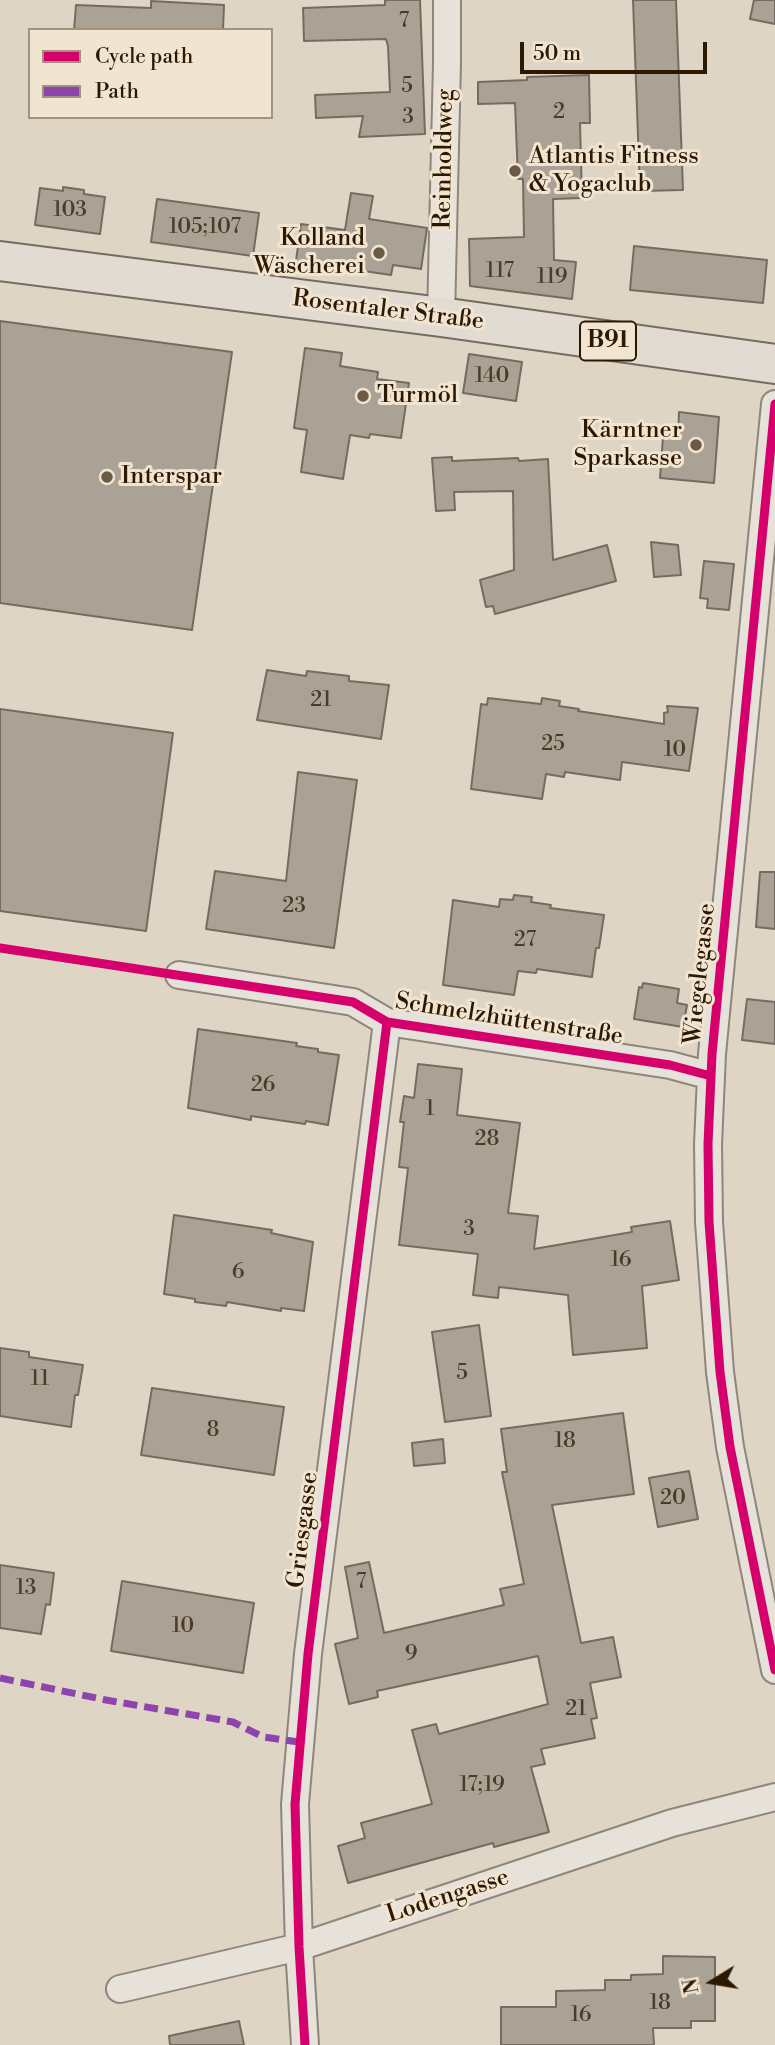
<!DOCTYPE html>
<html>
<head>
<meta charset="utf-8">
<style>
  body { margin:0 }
  #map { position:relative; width:775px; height:2045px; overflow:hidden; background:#dfd5c5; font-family:"Libre Bodoni",serif }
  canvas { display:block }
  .legend { position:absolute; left:28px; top:28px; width:245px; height:91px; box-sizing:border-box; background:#f1e5d2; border:2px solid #a2937e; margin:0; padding:9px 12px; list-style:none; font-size:21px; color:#2c1901 }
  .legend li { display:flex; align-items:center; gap:14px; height:35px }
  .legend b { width:35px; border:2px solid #a2937e }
  .north { position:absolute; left:677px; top:1947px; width:70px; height:70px; -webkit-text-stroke:5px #f1e5d2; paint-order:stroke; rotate:259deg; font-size:19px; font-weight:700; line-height:28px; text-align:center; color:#2c1901 }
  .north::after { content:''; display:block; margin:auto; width:24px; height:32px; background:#2c1901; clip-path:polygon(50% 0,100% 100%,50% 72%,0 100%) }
  .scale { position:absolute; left:520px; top:42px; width:187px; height:32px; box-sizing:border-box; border:4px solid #2c1901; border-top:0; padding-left:9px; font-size:21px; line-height:24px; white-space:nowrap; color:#2c1901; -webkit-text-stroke:5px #f1e5d2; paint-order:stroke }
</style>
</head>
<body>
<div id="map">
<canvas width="775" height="2045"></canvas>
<ul class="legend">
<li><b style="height:9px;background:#d6006c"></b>Cycle path</li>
<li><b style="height:9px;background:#8e44ad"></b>Path</li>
</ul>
<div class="north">N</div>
<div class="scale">50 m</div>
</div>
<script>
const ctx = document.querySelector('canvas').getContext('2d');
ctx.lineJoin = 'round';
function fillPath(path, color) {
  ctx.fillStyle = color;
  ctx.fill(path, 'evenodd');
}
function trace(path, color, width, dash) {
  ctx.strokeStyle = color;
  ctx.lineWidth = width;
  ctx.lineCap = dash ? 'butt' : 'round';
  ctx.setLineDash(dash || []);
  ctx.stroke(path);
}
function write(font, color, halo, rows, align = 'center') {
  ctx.font = font + ' "Libre Bodoni",serif';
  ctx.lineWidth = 6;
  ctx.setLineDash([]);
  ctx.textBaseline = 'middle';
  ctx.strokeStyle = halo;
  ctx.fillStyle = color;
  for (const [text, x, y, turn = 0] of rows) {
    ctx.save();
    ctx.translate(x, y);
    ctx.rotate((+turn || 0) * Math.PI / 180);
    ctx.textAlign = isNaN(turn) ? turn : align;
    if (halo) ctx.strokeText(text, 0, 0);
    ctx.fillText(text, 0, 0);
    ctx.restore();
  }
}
const building = new Path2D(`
  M385,0H420L425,134L359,137L363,116L316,118L315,95L390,92L388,46L386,39L304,41L303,8L385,5Z
  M633,0H676L683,190L640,191Z
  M754,0H775V24L750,19Z
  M151,1L224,5L223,30H74L76,5L151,8Z
  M589,75L590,123H580L582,198L553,199L554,260L576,262L572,299L470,286L469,239L524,237L523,179H518L515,103L478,104V82L527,80V77Z
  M63,187L84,190V194L105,197L100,234L35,225L40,188L63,191Z
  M351,193L373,196L369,219L427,228L421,269L393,265L391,275L296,261L301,224L345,230Z
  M157,199L259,213L253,256L151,242Z
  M634,246L767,260L763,303L630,290Z
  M0,321L232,352L192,630L0,603Z
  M305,348L342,353L340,366L378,372L377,379L409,383L401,438L370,434L369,438L350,435L343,479L301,472L307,430L294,428Z
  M469,354L522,362L516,401L463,393Z
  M679,412L719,417L714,483L660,478L663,437L678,438Z
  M452,457V461L518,458L519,461L548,459L553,560L607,545L616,581L495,614L493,606L486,607L480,580L514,570L513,491L454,492L455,510L436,511L432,458Z
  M651,542L678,545L681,575L654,577Z
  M704,561L734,564L729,610L707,608L708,599L700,598Z
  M267,670L306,676L307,671L349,676V681L389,685L381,739L257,720Z
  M488,698L541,704L542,698L560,701L559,706L579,709L578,711L664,724V713L668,712L667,706L698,708L689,771L622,762L620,780L565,772L564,777L546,774L542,799L471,789L481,704L487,705Z
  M0,709L173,733L146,931L0,911Z
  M298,772L357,780L334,948L206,929L215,871L286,881Z
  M760,872H775V929L756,927Z
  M514,895L532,897L531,902L551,905L550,908L604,915L599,948H596L592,977L537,969L536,973L518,971L514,995L443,985L453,900L499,907L500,899L513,900Z
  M643,983L679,989L677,1003L687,1005L683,1027L634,1019L639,987L642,988Z
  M747,999L775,1002V1044L742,1040Z
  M198,1029L297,1043L296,1046L318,1049V1052L339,1055L328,1125L306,1121L305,1124L251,1116V1120L188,1108Z
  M418,1064L462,1069L457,1115L520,1123L508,1213L538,1216L534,1249L632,1232L631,1227L670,1221L679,1280L642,1286L647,1348L573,1355L568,1295L499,1287L498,1298L473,1295L478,1254L399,1245L408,1168L399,1167L404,1122H400L404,1096L414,1098Z
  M174,1215L272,1230L271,1233L313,1242L304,1311L281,1308V1311L227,1302L226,1306L195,1302V1299L164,1294Z
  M479,1325L491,1416L445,1422L432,1332Z
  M0,1348L29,1352V1357L83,1365L78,1395H75L71,1427L0,1416Z
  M152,1388L284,1407L274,1475L141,1455Z
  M623,1413L634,1494L552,1505L581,1643L613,1637L621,1677L590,1683L597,1718L591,1719L595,1738L541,1749L545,1764L531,1767L549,1832L494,1847L493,1843L348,1883L338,1846L365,1838L361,1823L432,1804L412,1730L436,1724L439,1734L548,1704L538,1656L377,1691L378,1697L349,1704L335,1644L358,1638L345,1567L369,1562L384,1633L504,1605L500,1589L524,1584L502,1472H507L501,1429Z
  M443,1439L445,1463L414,1466L412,1443Z
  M689,1471L698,1519L658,1527L649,1478Z
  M0,1565L54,1573L50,1605L46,1604L41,1634L0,1628Z
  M122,1581L254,1603L243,1673L111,1651Z
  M663,1956L715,1957V2021H691V2028H653L654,2045H501V2007H556V1991L605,1990V1980H631V1975L663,1974Z
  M239,2021L244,2045H170L169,2036Z`);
fillPath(building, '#aba296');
trace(building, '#756c61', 2);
const minor = new Path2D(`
  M441,317L447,63V0
  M775,404L712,1054L708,1144L709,1222L720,1372L730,1447L775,1670
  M179,975L353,1002L387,1022L670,1065L711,1076
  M120,1989L299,1947L672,1823L775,1797
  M305,2045L299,1947L295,1804L308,1654L387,1022`);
const primary = new Path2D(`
  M0,261L441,317L775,364`);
trace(minor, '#8f867b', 30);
trace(primary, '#756c61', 42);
trace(minor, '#e6e1d9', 26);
trace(primary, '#e2dbd2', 38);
trace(new Path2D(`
  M0,1678L106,1700L233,1722L263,1737L299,1742`), '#8e44ad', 7, [14, 7]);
trace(new Path2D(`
  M775,404L712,1054L708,1144L709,1222L720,1372L730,1447L775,1670
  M0,948L353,1002L387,1022L670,1065L711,1076
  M305,2045L299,1947L295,1804L308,1654L387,1022`), '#d6006c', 9);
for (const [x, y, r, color] of [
  [515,171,7,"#6b5b46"],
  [379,253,7,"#6b5b46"],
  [363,396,7,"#6b5b46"],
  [696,445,7,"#6b5b46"],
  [107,477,7,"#6b5b46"]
]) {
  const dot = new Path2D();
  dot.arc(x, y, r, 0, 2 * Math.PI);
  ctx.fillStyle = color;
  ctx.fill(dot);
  trace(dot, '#f1e5d2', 2.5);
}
write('21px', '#4c3b26', null, [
  ["7",404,22],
  ["5",407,87],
  ["2",559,113],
  ["3",408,118],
  ["103",70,211],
  ["105;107",205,228],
  ["117",500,272],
  ["119",552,278],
  ["140",492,377],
  ["21",321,701],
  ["25",553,745],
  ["10",675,751],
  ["23",294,907],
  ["27",525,941],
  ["26",263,1086],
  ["1",430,1110],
  ["28",487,1140],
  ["3",469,1230],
  ["16",621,1261],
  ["6",238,1273],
  ["5",462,1374],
  ["11",40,1380],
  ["8",213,1431],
  ["18",565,1442],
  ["20",673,1499],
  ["7",361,1583],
  ["13",26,1589],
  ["10",183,1627],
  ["9",411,1655],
  ["21",576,1710],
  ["17;19",482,1786],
  ["18",660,2004],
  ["16",581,2016]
]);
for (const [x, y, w] of [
  [608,341,56]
]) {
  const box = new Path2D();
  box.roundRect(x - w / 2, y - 19.5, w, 39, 5);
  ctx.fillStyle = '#f1e5d2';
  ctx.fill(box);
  trace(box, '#2c1901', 2);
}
write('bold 23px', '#2c1901', null, [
  ["B91",608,341]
]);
write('24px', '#2c1901', '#f1e5d2', [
  ["Atlantis Fitness",529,157],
  ["& Yogaclub",529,185],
  ["Kolland",365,239,"right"],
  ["Wäscherei",365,267,"right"],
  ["Turmöl",377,396],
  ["Kärntner",682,431,"right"],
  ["Sparkasse",682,459,"right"],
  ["Interspar",121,477]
], 'left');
write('24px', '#2c1901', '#f1e5d2', [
  ["Reinholdweg",445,159,-89],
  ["Rosentaler Straße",388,311,7],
  ["Wiegelegasse",701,974,-84],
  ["Schmelzhüttenstraße",509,1020,9],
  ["Griesgasse",304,1530,-83],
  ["Lodengasse",448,1897,-18]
]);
</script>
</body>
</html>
